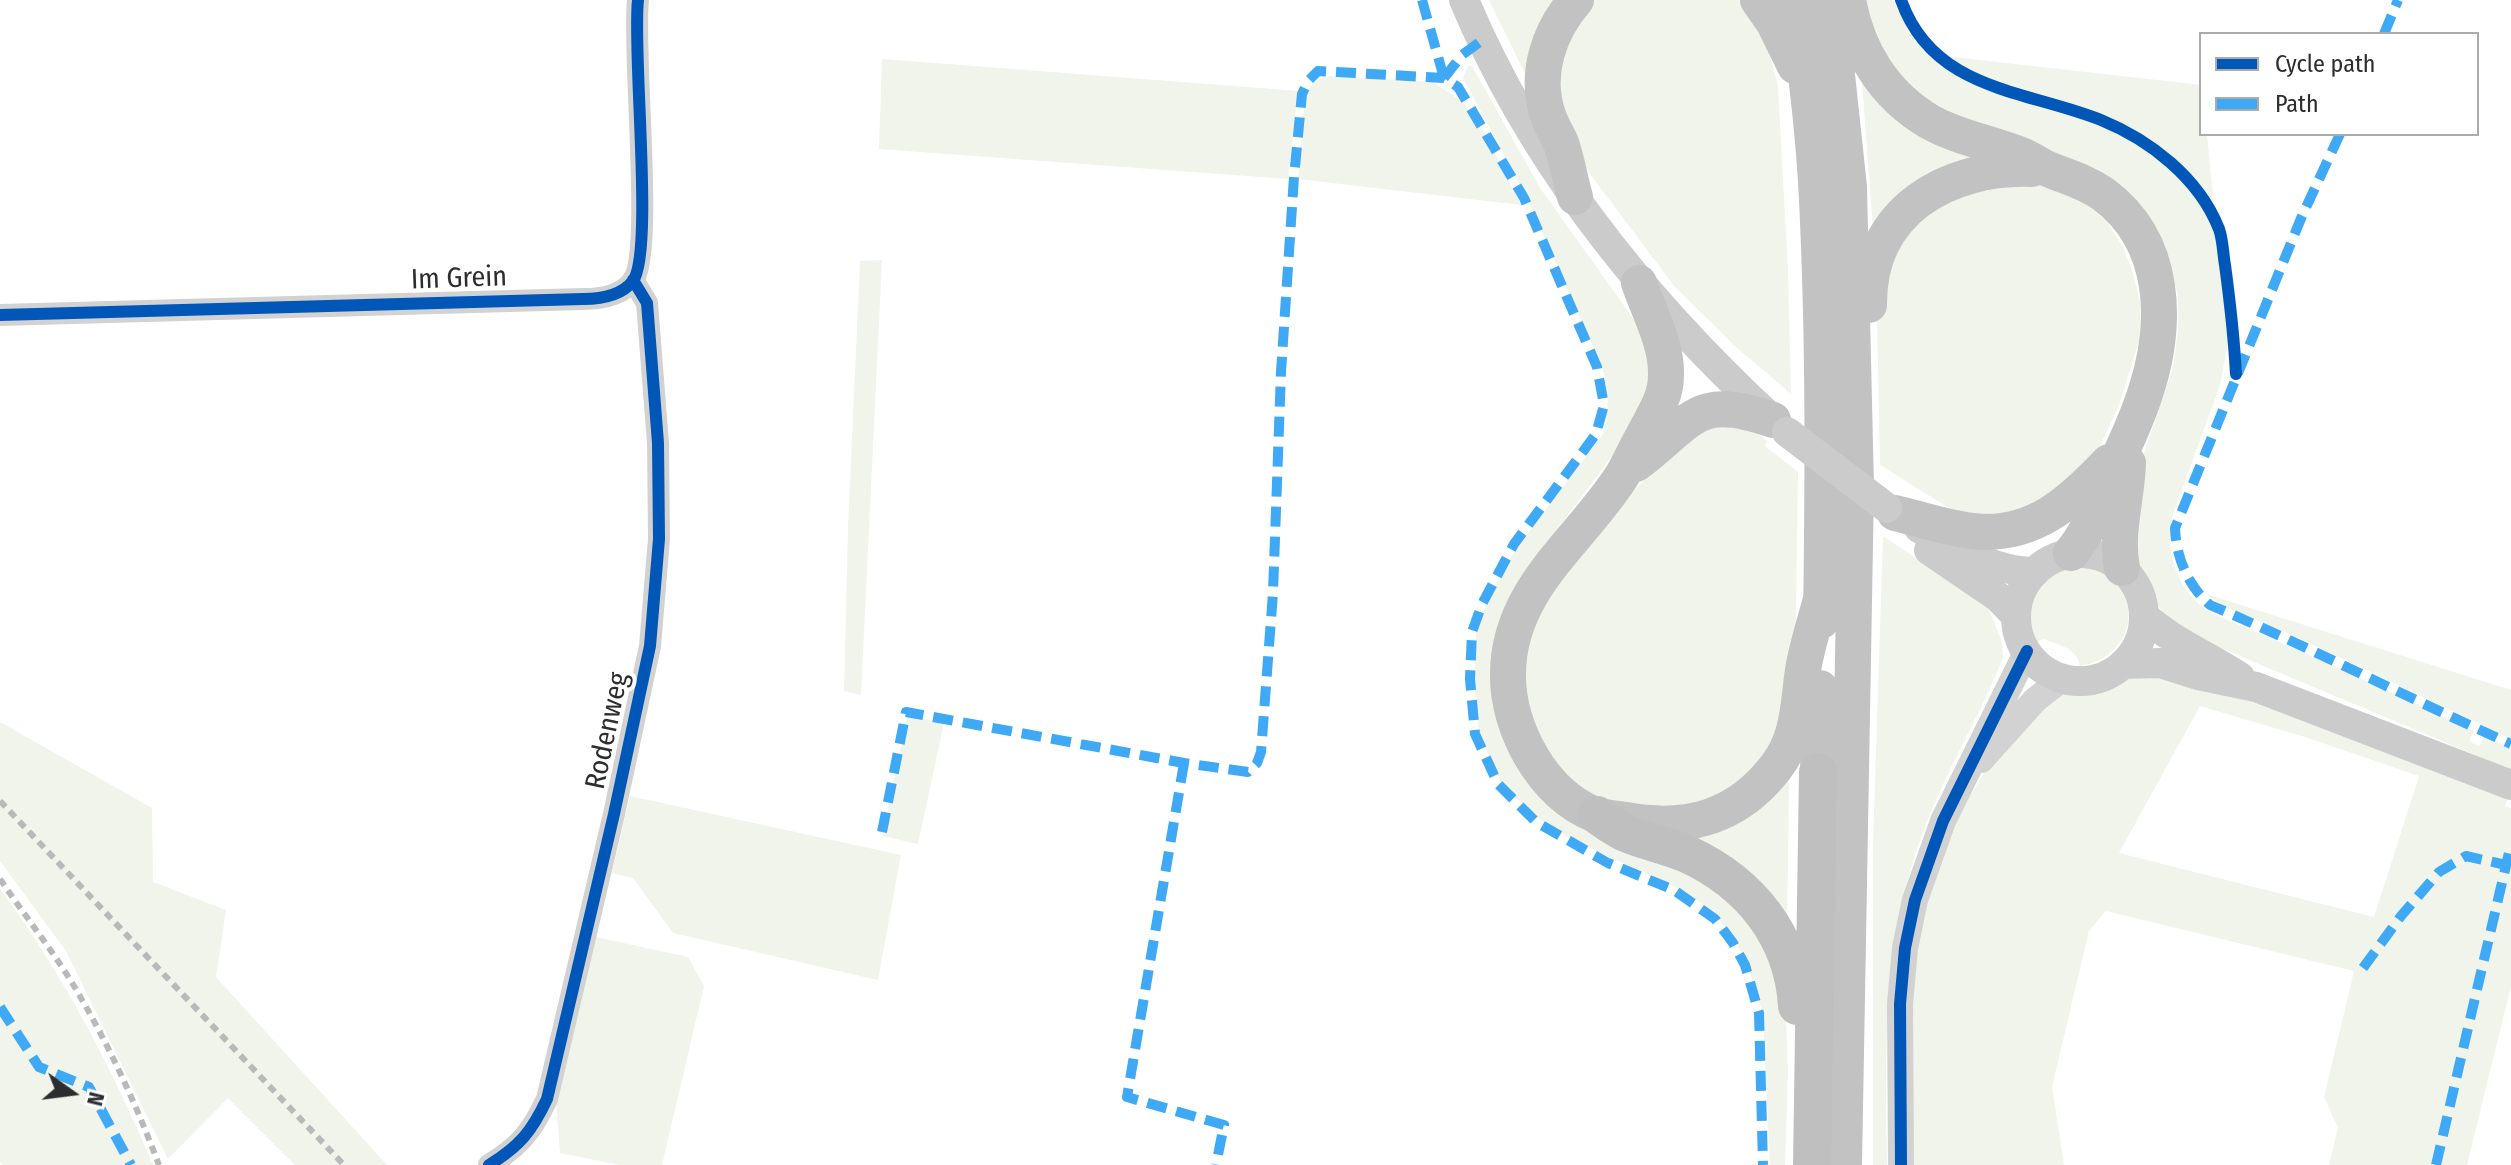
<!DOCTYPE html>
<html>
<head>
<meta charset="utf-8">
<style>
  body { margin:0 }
  #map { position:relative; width:2511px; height:1165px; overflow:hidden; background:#fff; font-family:"Fira Sans Condensed",sans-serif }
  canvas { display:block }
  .legend { position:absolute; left:2199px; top:32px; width:280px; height:104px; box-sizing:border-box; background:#fff; border:2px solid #ababab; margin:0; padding:10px 14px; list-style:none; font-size:24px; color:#2d2d2d }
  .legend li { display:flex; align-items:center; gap:16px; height:40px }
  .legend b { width:40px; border:2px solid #ababab }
  .north { position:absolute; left:32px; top:1053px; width:80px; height:80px; -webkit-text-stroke:6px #fff; paint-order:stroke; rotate:104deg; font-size:22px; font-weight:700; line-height:32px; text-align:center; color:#2d2d2d }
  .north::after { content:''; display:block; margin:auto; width:28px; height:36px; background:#2d2d2d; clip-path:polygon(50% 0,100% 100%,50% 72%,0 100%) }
</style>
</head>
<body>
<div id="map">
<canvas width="2511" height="1165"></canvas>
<ul class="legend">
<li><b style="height:10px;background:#0057b8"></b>Cycle path</li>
<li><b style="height:10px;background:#3fa9f5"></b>Path</li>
</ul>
<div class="north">N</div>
</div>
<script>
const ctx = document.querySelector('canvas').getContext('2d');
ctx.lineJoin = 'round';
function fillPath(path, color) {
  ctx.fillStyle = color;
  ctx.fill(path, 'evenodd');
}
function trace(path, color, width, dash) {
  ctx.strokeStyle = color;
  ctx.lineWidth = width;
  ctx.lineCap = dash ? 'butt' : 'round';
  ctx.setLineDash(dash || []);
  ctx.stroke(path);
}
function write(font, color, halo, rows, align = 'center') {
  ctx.font = font + ' "Fira Sans Condensed",sans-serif';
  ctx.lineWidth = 8;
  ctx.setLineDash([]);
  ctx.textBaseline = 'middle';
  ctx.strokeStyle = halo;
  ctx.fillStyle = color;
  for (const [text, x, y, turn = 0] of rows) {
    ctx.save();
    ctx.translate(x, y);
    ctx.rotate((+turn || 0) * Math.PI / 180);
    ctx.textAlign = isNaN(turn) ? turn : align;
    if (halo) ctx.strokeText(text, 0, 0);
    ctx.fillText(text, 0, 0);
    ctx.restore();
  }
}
fillPath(new Path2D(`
  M1489,0H1560L1531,86Z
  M1587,0H1739L1764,33L1778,86L1788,271L1791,394L1736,347L1675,287L1590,174L1557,118L1559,46Z
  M1858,0H1893L1910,34L1930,57H1953L2201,85V134H2207L2214,206L2232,321L2220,385L2172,517C2165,553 2177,591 2209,612L2330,664L2474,731L2469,741L2479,746L2485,736L2511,748V770L2185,633L2171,623L2159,607L2132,551L2143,456L2173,368L2178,331V295L2169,261L2154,229L1932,112L1883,66Z
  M882,59L1298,91L1288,179L879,149Z
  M1468,66H1472L1540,188L1635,321L1653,366L1641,418L1540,552L1494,704L1504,743L1522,773L1750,913L1785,994L1788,1071L1785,1165H1770L1763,1014L1747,963L1734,939L1718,918L1697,900L1670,884L1572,840L1536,817L1502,784L1479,734L1474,679L1476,632L1486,605L1503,570L1519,545L1603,434C1610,409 1609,392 1602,367L1528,200L1463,78Z
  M1861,69L1989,155L1873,229Z
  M1328,76L1433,82L1463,102L1486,136L1521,205L1298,179L1305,97C1309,85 1316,80 1328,76Z
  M2038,181L2088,204L2107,222L2123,247L2133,273L2140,302V338L2119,405L2101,444L2083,471L2019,514L1957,513L1880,465L1877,316L1899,237L1940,199Z
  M882,260L861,695L844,691L848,527L860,261Z
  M1699,426L1751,428L1767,441L1765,446L1798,472L1795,679L1768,761L1690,813L1608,805L1563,776L1532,729L1522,659L1537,611L1620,504Z
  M1883,536L1988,607L2002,642L2003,658C1980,716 1946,770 1924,829C1883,937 1885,1051 1887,1165H1873V844Z
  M2081,565C2145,576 2144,655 2080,666C2077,648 2059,645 2043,639L2036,643C2020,603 2035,568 2081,565Z
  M2206,594L2511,690V739L2299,638L2223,606Z
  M2138,671L2265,704L2508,796L2505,807L2511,808V986L2467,1165H2329L2338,1128L2324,1097L2354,971L2106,911L2089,931L2052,1087L2064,1165H1910L1908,1034L1917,932L1946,836L1985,771L2009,740L2063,691L2098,690ZM2200,706L2305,737L2419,776L2374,917L2119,853Z
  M907,716L944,723L918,844L883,836Z
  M0,722L152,808L153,882L226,910L216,977L387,1165H295L228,1098L168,1159L66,951L0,861Z
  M1788,776L1789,786L1787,931L1680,833Z
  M630,796L901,855L878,980L673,933L633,878L612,873Z
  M0,889C63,974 112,1068 153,1165H3L0,1162Z
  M596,937L688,957L704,986L662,1165H620L560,1153L556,1101Z`), '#f0f4eb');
trace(new Path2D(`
  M0,315L583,299C600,299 621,296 633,281C654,251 632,52 638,0
  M489,1165C520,1146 532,1131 547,1099L614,814L650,646L659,539L658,443L647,303L633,280`), '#d2d2d2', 22);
trace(new Path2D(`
  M1981,760L2035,700L2063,678
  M1901,1165L1900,1004L1905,948L1915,900L1943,821L2027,651`), '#d2d2d2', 26);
trace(new Path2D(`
  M1464,0C1532,162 1645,302 1773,420
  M1919,528C1953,548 1995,572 2035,572
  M1929,550L1998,597L2016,616
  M2016 617a64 64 0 1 1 128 0a64 64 0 1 1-128 0Z
  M2144,616C2173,642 2208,656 2240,677
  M2123,664L2160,663L2198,675L2256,687L2511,785`), '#cbcbcb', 30);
trace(new Path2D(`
  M1758,0L1774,23L1795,66
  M1797,0C1805,67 1814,133 1817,200C1824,341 1823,481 1821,621
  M1829,0L1849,187L1856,488L1844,1165
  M1848,0C1857,51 1884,95 1930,122C1959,138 1991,143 2021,155C2031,159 2039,165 2048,169C2067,177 2086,182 2103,194C2168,242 2168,325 2145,394C2135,425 2121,453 2107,483C2096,508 2089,532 2071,553
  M1575,197C1570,180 1567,160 1561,143C1557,134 1551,125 1548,115C1534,74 1549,31 1576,0
  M1639,283C1649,312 1667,344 1666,375C1666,399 1653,416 1643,436C1636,448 1630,462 1623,474C1582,540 1508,588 1508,674C1507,728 1543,795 1596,815C1605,818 1616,818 1626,820C1686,831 1737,818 1776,767C1799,738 1798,704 1803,670C1807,646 1815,622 1821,599
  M1869,305C1868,211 1947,166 2032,169
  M1636,464C1694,420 1695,393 1773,420
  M1895,513C1920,519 1946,528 1972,531C2033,538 2071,502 2109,462
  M2122,568C2115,533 2127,499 2128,463
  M1818,772L1820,688`), '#c2c2c2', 36);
trace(new Path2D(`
  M1597,815C1605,821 1614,827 1623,832C1643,841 1666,845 1687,854C1750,883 1793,936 1797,1006
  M1812,1165L1818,772`), '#bfbfbf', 38);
trace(new Path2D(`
  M0,801L344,1165
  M0,879C23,913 49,946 71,981C106,1039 135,1101 159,1165`), '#b9b9b9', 6, [8, 6]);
trace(new Path2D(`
  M1787,432L1887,508`), '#cbcbcb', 30);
trace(new Path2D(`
  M1422,0L1444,78
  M2384,34L2398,0
  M1444,78L1462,55L1481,41
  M2340,134L2302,216L2175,528C2176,557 2188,586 2210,605C2312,648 2410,699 2511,744
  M1184,763L1127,1097L1224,1125L1216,1165
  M882,832L906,712L1184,763L1248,772L1257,763L1261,752L1273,593L1281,372L1294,177L1302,94L1308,81L1318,71L1444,78L1458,87L1524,198L1597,367L1604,405L1596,434L1514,544L1482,604L1472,632L1470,679L1475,734L1498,784L1536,822L1608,863L1674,890L1715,919L1733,943L1745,965L1759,1013L1763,1165
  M2363,968L2401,916L2439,872L2466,856L2506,865
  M0,1007L39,1067L89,1087L131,1165
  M2436,1165L2511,844`), '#3fa9f5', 10, [20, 10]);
trace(new Path2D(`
  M1901,0C1933,91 2026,90 2101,120C2150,140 2199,178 2219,229C2223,240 2223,254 2225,265C2230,302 2234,338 2236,374
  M0,315L583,299C600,299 621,296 633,281C654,251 632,52 638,0
  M489,1165C520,1146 532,1131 547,1099L614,814L650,646L659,539L658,443L647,303L633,280
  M1901,1165L1900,1004L1905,948L1915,900L1943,821L2027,651`), '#0057b8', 12);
write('28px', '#2d2d2d', '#fff', [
  ["Im Grein",459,279,-2],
  ["Rodenweg",608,731,-78]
]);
</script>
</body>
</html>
